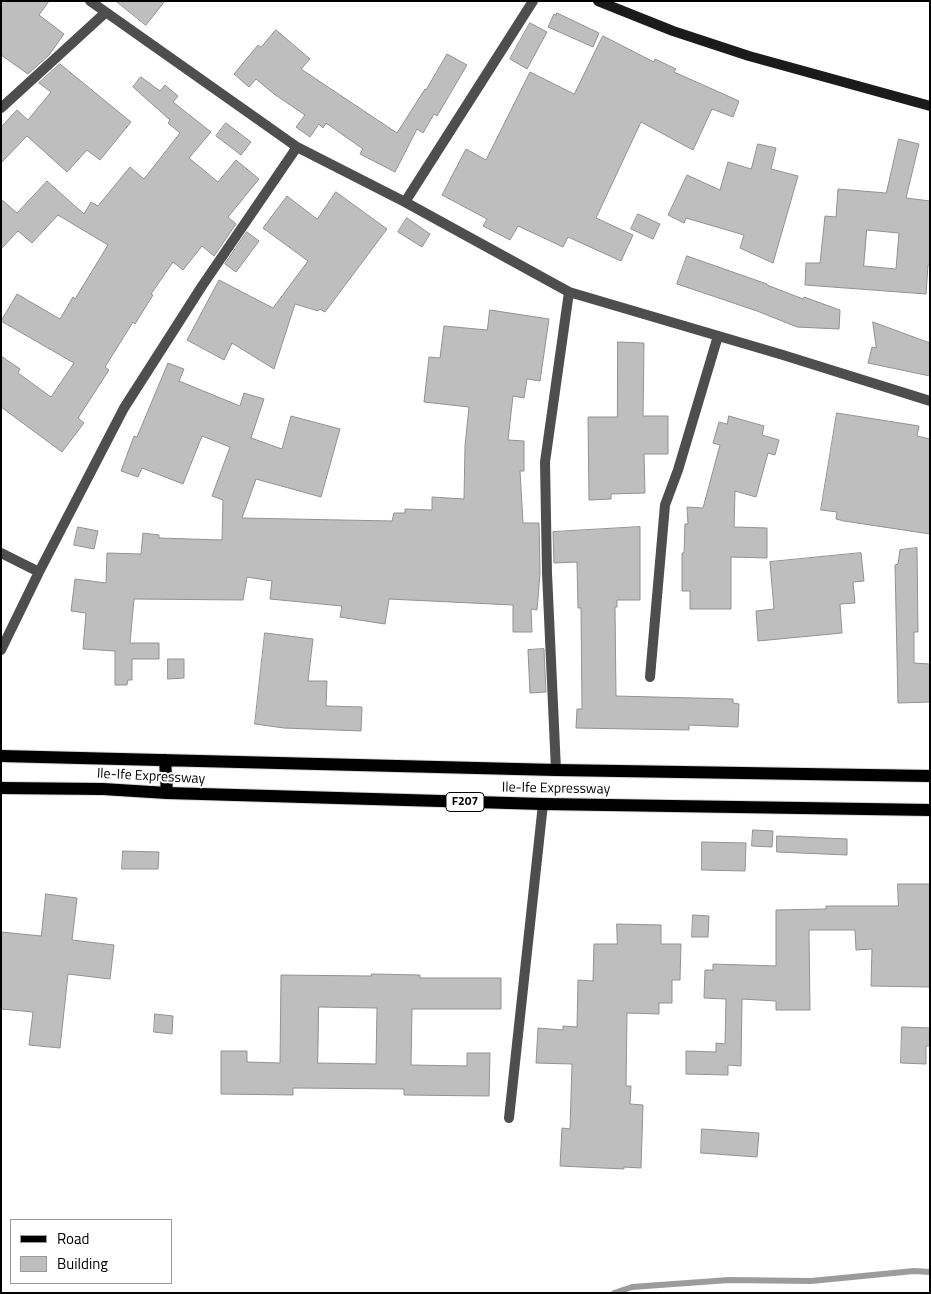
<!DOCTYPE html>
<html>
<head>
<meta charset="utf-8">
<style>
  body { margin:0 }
  #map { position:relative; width:931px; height:1294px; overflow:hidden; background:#fff; font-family:"Titillium Web",sans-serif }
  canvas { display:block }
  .frame { position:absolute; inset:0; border:2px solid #000; pointer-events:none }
  .legend { position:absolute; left:10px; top:1219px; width:162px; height:65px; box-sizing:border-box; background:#fff; border:1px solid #999; margin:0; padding:6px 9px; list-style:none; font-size:15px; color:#000 }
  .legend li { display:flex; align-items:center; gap:10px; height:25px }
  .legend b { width:25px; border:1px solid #999 }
</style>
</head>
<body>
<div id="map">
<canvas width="931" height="1294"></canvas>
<div class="frame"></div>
<ul class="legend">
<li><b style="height:6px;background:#000"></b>Road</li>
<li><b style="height:14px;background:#bebebe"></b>Building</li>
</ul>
</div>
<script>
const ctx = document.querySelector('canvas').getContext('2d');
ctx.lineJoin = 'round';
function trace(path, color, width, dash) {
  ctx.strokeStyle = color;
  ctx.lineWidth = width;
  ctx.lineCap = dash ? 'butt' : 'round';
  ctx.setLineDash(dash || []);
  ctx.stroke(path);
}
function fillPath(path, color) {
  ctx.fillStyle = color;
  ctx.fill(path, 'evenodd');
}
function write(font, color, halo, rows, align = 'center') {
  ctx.font = font + ' "Titillium Web",sans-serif';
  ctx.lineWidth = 4;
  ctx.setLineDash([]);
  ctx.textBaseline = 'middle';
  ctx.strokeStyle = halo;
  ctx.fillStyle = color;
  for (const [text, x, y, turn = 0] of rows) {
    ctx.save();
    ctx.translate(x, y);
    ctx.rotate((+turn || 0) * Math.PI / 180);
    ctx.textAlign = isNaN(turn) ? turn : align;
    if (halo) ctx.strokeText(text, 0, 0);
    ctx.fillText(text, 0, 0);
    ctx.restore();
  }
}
trace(new Path2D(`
  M614,1293L632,1287L729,1280L811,1281L914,1271L930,1272`), '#9c9c9c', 6);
const building = new Path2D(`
  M1,1H49L39,15L64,34L49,55L28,74L1,55Z
  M116,1H165L146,25Z
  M557,13L599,33L593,47L548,27L554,14L556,15Z
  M530,23L547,32L527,69L510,59Z
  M276,30L310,59L301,69L397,133L425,89L426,90L447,54L467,65L437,116L434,114L423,133L417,129L395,172L360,154L363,149L326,123L323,128L319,124L310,137L296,127L305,115L274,94L256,79L249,87L234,74L258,45L261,47Z
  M603,36L654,62L655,59L676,69L674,72L739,101L733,117L712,109L693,150L641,122L596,218L633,235L621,261L568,237L563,247L518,226L510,240L483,226L487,219L442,195L466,149L486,160L530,72L574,94Z
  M60,64L131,122L100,160L87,150L67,172L27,136L1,163V127L17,110L28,120L51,92L39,83Z
  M141,77L160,91L165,85L178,96L173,102L211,132L189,158L218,182L236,160L259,179L228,217L236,224L214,256L202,246L183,270L173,262L151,294L153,295L135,324L133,322L105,367L109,370L78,418L84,423L62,452L1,407V356L20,369L18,373L51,397L74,363L1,321L17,294L60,319L73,297L75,299L108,245L58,215L32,243L18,231L1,249V199L17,213L47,181L84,214L91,202L98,206L130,167L144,179L180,133L168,123L170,120L133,87Z
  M226,123L251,142L241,155L216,136Z
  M899,139L919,144L906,198L930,201V265H928L926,294L805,285L806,263H820L825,216L836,217L838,189L886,193ZM867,230L899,233L896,269L864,266Z
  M758,144L776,148L771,169L798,176L773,263L740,248L744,235L686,218L684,223L668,215L687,175L720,190L728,162L751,169Z
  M336,192L387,229L325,312L320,309L318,311L295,304L274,369L232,343L224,360L187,340L219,280L273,308L308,261L263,228L287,196L317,219Z
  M638,214L660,224L653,239L631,229Z
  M407,218L430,234L422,247L398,232Z
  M247,232L259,241L236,272L225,264Z
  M687,256L767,284V285L803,299L804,297L840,310L839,329L797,327L757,311L677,284Z
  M490,310L549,319L540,381L527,379L524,398L513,396L508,440L524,441V471H520L523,523H539L540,574L537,610L531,609L532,632H513V605L389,599L385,624L340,617L342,606L270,599L272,581L247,577L243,600L134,599L130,643H159V659H132V680H128L127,685H115V651L83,649L86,613L71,611L75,579L106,583L107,553L141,554L143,533L159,535V538L222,540L223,500L212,496L230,447L202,436L183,484L142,468L138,477L121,471L134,436L137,437L168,363L184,369L179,381L240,406L244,393L264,399L251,438L282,449L291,416L340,429L321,497L256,479L242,518L392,521L394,513H405V509L432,510V497L464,499L465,446L469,407L424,402L429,357L440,358L444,326L487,330Z
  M873,322L930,343V376L868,363L872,347L876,348Z
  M618,342L644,343L643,416H668V454H644L645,493L611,494V499L589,500L588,417H617Z
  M837,413L919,426L917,436L930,439V534L844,521L836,519L837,512L821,510Z
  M729,416L764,426L762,435L779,440L775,455L768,453L756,497L735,491L734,527L767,528V558L731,557V609H690V591H682V553H684L685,524H688L687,507L703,508L720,445L713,443L719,422L727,424Z
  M78,527L98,531L94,549L74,545Z
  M640,527V600H617V607H615L616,696L733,699V703L739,704L738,727L689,725V730L576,728L577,709H582L581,608H578L577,562L554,563L553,532Z
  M917,548L918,632H914V663L930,664V702L898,703L895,565L898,564L900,550Z
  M861,553L864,581L853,582L855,603L840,604L842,633L758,641L756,611L774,609L770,562Z
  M265,633L313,639L308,681H327L326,706L362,707L361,731L284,728L255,724Z
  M544,649L546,692L530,693L528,650Z
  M168,659H184V678L168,679Z
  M753,830L773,831L772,847L752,846Z
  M777,836L847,839V855L777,852Z
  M702,842L746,843L745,871L702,870Z
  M123,851L159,852L158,869H122Z
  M898,884H930V987L871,986L872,949L856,950L855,930H809L810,1010H776V1001L742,999L741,1066L728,1065V1075L686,1074V1051L716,1052V1043L725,1044L726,999L704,998L705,970H713V964L776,966V910L826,909V906H898Z
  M46,894L77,898L72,940L114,945L110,979L68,974L60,1048L29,1045L33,1012L1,1009V932L41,936Z
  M693,915L709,916L708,937H692Z
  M617,924L661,925V944H681L680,980H672V1003H659V1014L627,1013L626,1086H631L630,1104L643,1105L641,1168L624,1167V1169L560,1166L562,1128L570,1129L572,1064L536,1063L538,1028L563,1030V1026L577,1027L578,980L593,981L594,944H617Z
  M372,974L420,975V978H501V1009H412L411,1065L467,1066V1053H490L489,1096L404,1095V1089L293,1088V1095L221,1094V1051H247V1062L280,1063L281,975L371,976ZM319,1007L377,1008L376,1064L318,1063Z
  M155,1014L173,1016L172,1034L154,1032Z
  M902,1027L930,1028V1046H926V1064L901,1063Z
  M702,1129L759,1133L757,1157L701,1153Z`);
fillPath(building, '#bebebe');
trace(building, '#929292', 1);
const primary = new Path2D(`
  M1,756L556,770L930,776
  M165,760L167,793
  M1,788L103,789L167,793L543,804L930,810`);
trace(primary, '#dbdbdb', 14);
trace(new Path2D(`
  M90,1L297,147L405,202L569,292L783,355L930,401
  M1,108L105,13
  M405,202L533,1
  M1,553L39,572
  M1,650L39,572L124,408L202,286L297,147
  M650,677L665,505L678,470L718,336
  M556,770L547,573L545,462L569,292
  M509,1118L543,804`), '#4e4e4e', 10);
trace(new Path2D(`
  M598,1L673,31L749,56L930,106`), '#1b1b1b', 10);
trace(primary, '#000', 12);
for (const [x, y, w] of [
  [465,802,38]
]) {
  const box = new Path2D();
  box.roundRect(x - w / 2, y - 9.5, w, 19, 4);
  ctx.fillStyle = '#fff';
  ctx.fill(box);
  trace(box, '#000', 1);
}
write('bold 12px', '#000', null, [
  ["F207",465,802]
]);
write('14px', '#000', '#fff', [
  ["Ile-Ife Expressway",151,777,3],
  ["Ile-Ife Expressway",556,789,1]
]);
</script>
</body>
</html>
